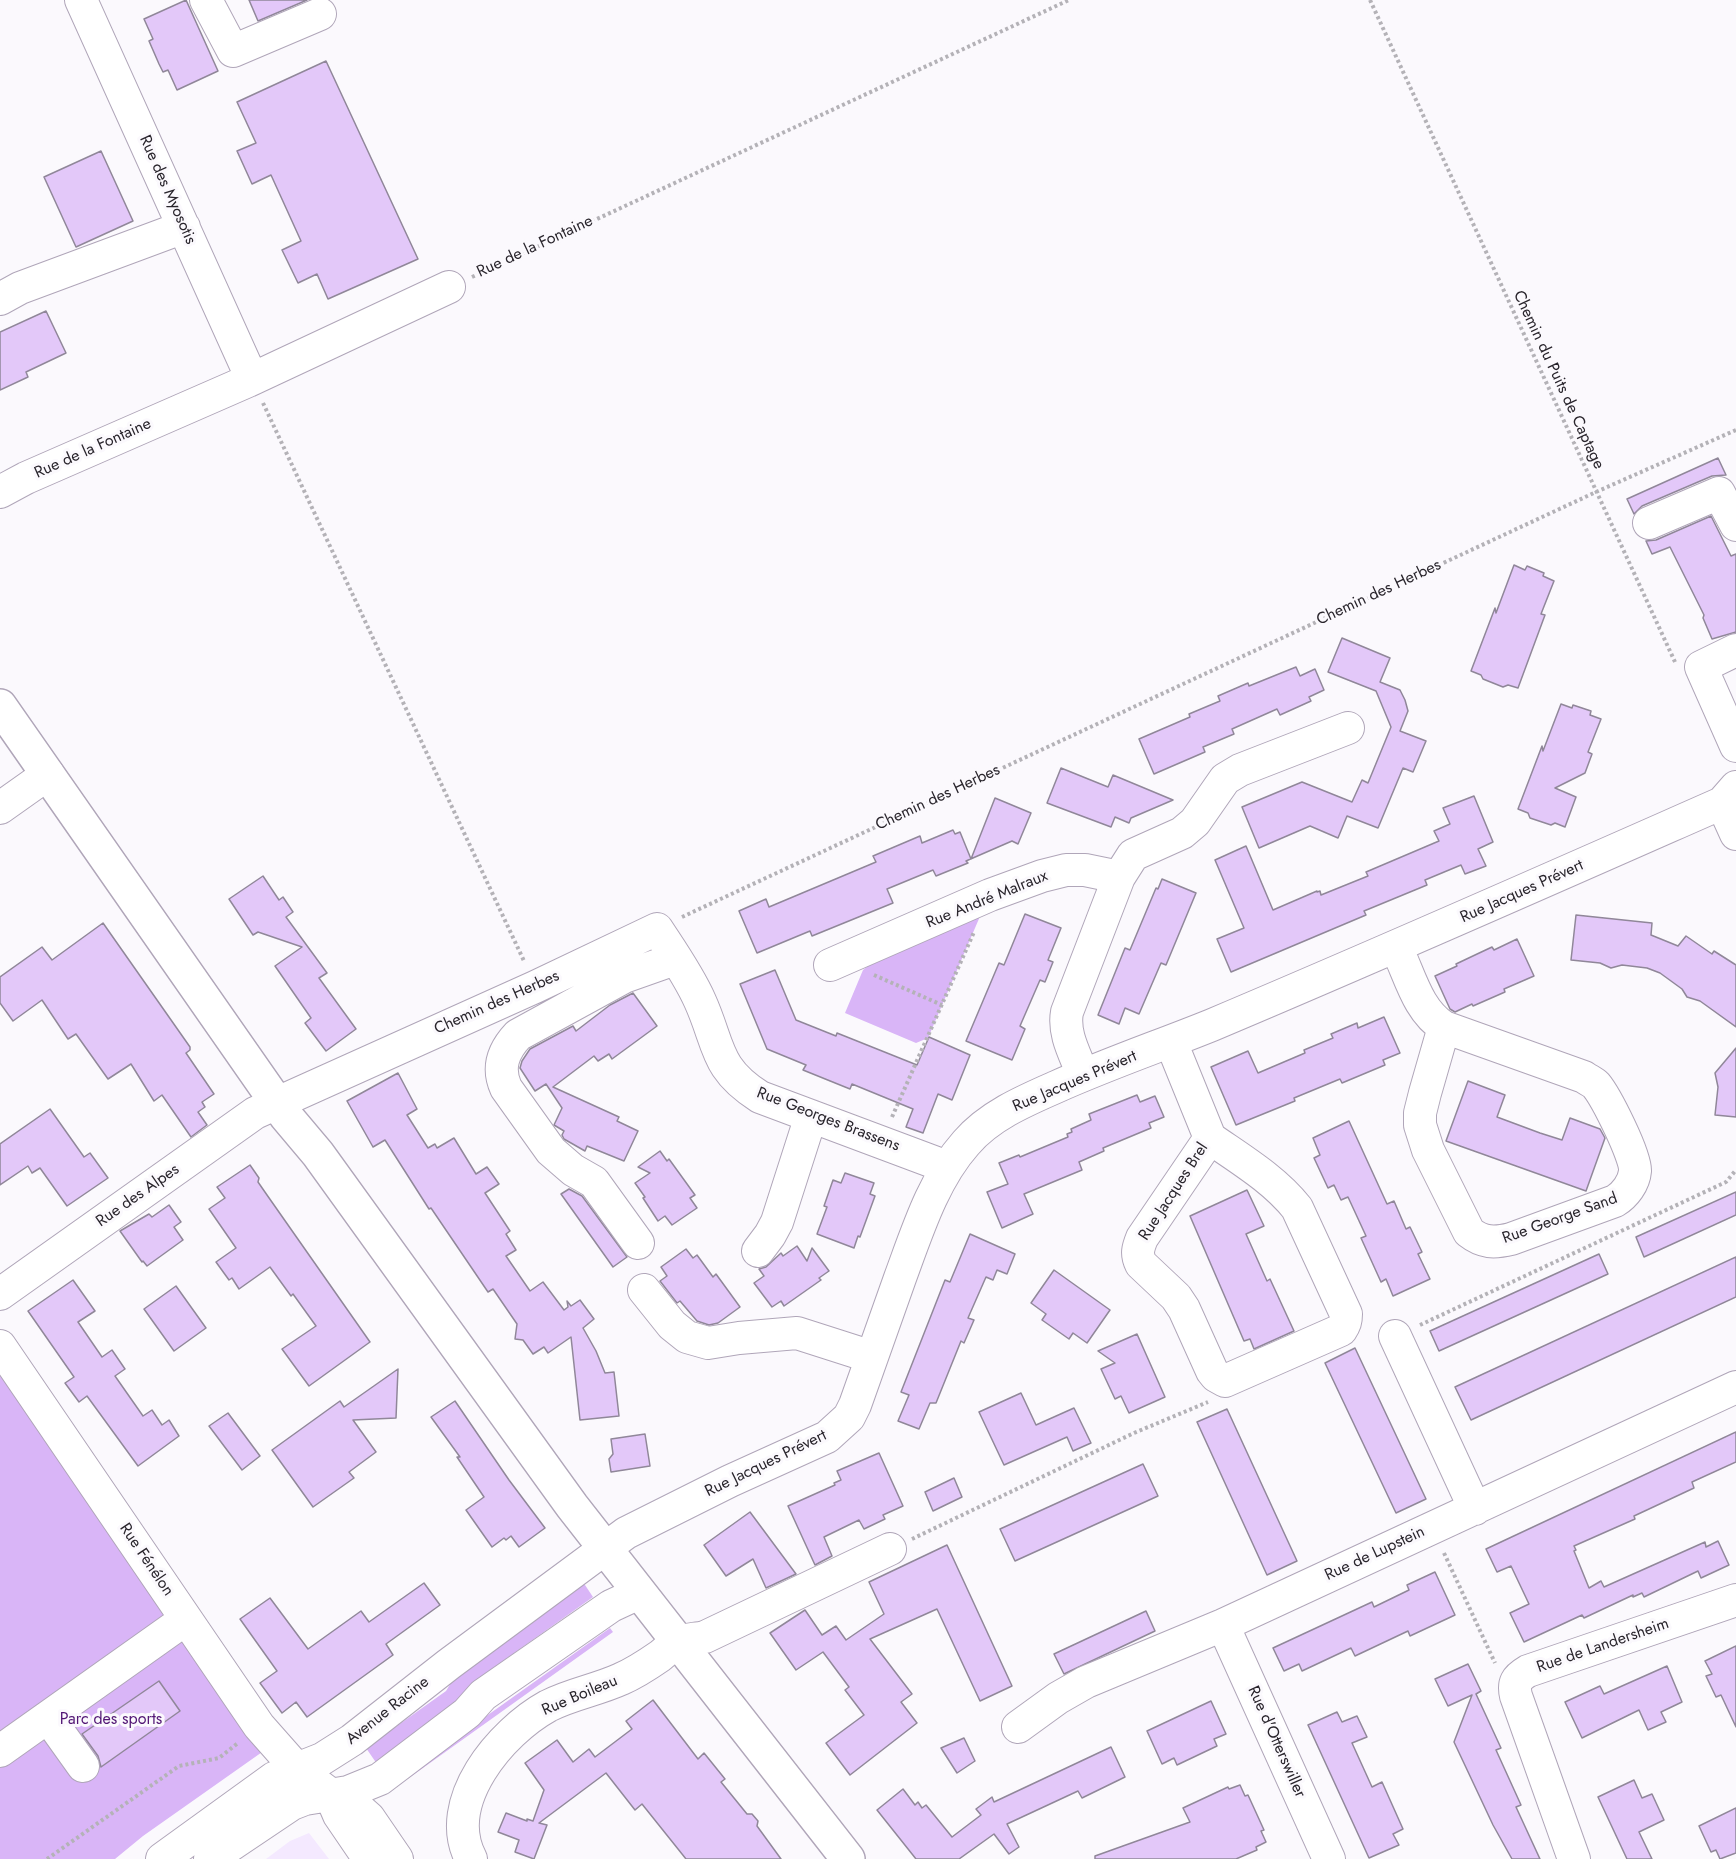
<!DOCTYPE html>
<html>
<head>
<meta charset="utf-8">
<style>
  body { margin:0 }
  canvas { display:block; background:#fbf9fd }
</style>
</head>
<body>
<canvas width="1736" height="1859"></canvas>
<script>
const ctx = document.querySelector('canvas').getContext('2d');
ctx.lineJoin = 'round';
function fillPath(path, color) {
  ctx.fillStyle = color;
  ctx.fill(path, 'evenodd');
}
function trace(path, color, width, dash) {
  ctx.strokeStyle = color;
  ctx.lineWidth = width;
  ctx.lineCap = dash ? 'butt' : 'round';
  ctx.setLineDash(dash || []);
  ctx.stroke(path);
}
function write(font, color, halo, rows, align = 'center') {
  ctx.font = font + ' Jost,sans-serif';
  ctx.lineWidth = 6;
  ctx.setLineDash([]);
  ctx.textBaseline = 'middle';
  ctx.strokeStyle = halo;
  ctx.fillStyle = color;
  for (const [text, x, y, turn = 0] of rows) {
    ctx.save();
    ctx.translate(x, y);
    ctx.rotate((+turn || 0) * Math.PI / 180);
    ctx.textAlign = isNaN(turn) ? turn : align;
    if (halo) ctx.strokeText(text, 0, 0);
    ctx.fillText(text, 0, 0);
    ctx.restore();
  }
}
fillPath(new Path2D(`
  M309,1833L329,1859H266L290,1841Z`), '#f4e9ff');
fillPath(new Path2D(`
  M981,914L928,1038L916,1043L845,1013L863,970L880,956Z
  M0,1367L265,1750L143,1836L115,1859H0Z
  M583,1582L593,1597L472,1683L461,1704L377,1764L366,1748L446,1691L460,1668Z
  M610,1628L613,1632L395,1788L391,1784Z`), '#d9b5f7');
const building = new Path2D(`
  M186,0L218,71L177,90L168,70L163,72L159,64L149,41L153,39L144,19Z
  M249,0H307L258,21Z
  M326,61L418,259L328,299L317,274L298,283L282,250L301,241L271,175L252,184L237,151L256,143L237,102Z
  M101,151L133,221L76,247L44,177Z
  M46,311L66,353L26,372L28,377L0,390V332Z
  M1718,458L1726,475L1712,476L1642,506L1634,514L1627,499Z
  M1711,516L1731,556L1736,554V632L1712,639L1703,618L1704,615L1670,547L1652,554L1646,541L1656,540Z
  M1514,565L1525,570L1527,566L1544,573L1543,576L1554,581L1541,614L1545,615L1518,688L1508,685L1503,687L1483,679L1481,675L1471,671L1495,608L1496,613Z
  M1342,638L1390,658L1380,682L1400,690L1405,700L1408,711L1400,731L1426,741L1413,772L1403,768L1378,828L1347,816L1338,838L1310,826L1259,848L1242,807L1302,782L1352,802L1362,780L1368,783L1391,727L1376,691L1328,672Z
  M1296,667L1300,676L1315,669L1324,690L1309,697L1311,701L1280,715L1277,709L1232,729L1234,734L1203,747L1205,752L1154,774L1139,739L1190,717L1189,714L1220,701L1218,696L1248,683L1249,686Z
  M1561,704L1572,708L1573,705L1591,711L1590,715L1601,719L1588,752L1592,754L1585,773L1555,788L1576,797L1565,827L1555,823L1551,825L1530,818L1528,813L1518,809L1542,746L1543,751Z
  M1061,768L1108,787L1113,775L1173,800L1131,818L1129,823L1115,817L1111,827L1047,803Z
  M1474,796L1493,842L1478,849L1486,866L1465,874L1461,865L1425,880L1427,885L1364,911L1366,915L1231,972L1217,939L1244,928L1215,860L1246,846L1273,910L1317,891V892L1320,891L1321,895L1368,876L1366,872L1439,841L1434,831L1450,824L1443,808Z
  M995,798L1031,813L1018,844L1012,841L966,861L968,863L936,876L933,870L887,889L893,903L812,936L810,931L757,953L739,911L766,899L769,907L876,862L873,856L920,836L922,843L953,830L955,834L960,832L971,859Z
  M263,876L279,900L283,897L293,912L286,917L327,973L319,978L356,1029L326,1051L305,1023L311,1018L275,966L302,947L258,932L253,935L229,899Z
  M1162,879L1196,893L1166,965L1161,963L1139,1014L1125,1008L1119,1024L1098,1015L1125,948L1130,950L1156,888L1158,889Z
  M1025,914L1061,928L1048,960L1053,962L1045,982L1040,980L1020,1026L1025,1029L1012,1060L966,1041L999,963L1004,965Z
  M1576,915L1652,923L1651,935L1678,946L1686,936L1712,954L1714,951L1736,965V1027L1700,1001L1687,997L1682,989L1660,973L1647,968L1622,965L1611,968L1600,963L1571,960Z
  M103,923L190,1047V1050L186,1053L214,1094L202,1102L205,1107L198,1112L207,1125L191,1137L162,1095L154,1101L131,1064L108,1079L76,1034L68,1039L42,1000L13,1021L0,1003V977L42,947L52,960Z
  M1517,939L1534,976L1504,989L1505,992L1473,1006L1472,1004L1455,1012L1450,1009L1435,976L1457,966L1456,964L1475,955L1492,947L1494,950Z
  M775,970L796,1020L836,1036L837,1033L917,1065L929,1037L970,1055L952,1100L938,1094L923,1133L906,1127L913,1109L852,1084L850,1089L803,1070L806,1065L767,1049L740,984Z
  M633,993L657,1026L612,1059L609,1054L598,1061L594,1056L553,1087L619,1117L617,1121L638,1131L624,1161L587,1146L585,1151L564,1139L562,1135L564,1131L554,1125L562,1108L546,1084L535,1091L520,1068L522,1061L530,1049L573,1026L576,1031L610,1005Z
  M1384,1017L1400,1053L1383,1060L1385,1065L1342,1083L1340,1079L1294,1098L1295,1101L1236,1125L1211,1067L1248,1051L1258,1073L1305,1053L1304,1050L1333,1038L1331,1034L1357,1023L1358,1028Z
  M1736,1048V1117L1715,1115L1718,1087L1715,1073Z
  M398,1073L417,1109L407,1115L428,1148L435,1144L437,1148L454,1138L476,1174L487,1167L499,1184L485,1193L510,1231L506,1234L516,1250L506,1256L530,1291L543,1282L564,1310L568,1307L567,1301L571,1306L580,1300L594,1319L583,1328L596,1351L605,1373L614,1372L619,1416L580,1420L571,1337L548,1353L544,1347L533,1354L523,1340L515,1339L517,1324L493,1289L488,1292L431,1208L429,1209L385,1140L373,1147L347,1101Z
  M1468,1081L1505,1095L1497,1117L1540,1133L1562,1140L1570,1118L1600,1129L1605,1138L1586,1191L1446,1141Z
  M1137,1095L1140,1102L1155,1096L1164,1117L1149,1123L1151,1128L1103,1148L1104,1151L1079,1162L1082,1170L1024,1194L1033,1214L1002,1228L987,1192L1008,1184L999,1163L1019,1155L1020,1157L1068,1137L1067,1134L1072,1132L1071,1129L1091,1120L1089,1114Z
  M50,1109L84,1157L90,1153L108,1178L67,1206L40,1168L32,1173L28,1166L0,1185V1144Z
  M1349,1121L1387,1204L1394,1201L1406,1229L1410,1227L1422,1252L1418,1254L1430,1279L1393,1296L1386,1279L1381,1282L1361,1238L1366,1236L1348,1197L1341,1200L1334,1185L1328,1188L1314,1158L1320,1155L1313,1138Z
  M660,1151L667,1161L669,1159L695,1195L690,1198L697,1208L672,1225L665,1216L658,1221L643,1198L645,1197L635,1183L650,1173L638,1167Z
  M250,1165L259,1178L258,1182L267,1195L370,1342L309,1386L282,1349L316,1326L293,1294L291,1296L270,1267L239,1289L232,1278L229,1280L216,1262L236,1248L209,1209L225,1198L217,1187Z
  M845,1173L874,1183L870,1194L875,1196L860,1237L858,1236L854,1248L817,1234L827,1207L824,1206L833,1180L841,1183Z
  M569,1189L582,1196L627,1257L613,1267L561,1194Z
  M1247,1190L1264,1226L1246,1234L1267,1281L1270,1279L1294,1331L1254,1349L1250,1339L1244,1341L1190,1216Z
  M1736,1192V1215L1644,1257L1636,1237Z
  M169,1205L181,1222L174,1227L183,1240L147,1266L143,1261L142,1262L120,1231L149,1214L152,1217Z
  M970,1234L1015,1254L1007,1274L997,1270L993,1280L986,1277L968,1318L974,1320L964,1343L961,1341L936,1403H930L919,1429L898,1421L909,1395L901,1392L945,1280L950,1282Z
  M797,1246L807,1261L812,1248L829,1271L819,1278L821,1280L784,1306L781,1301L772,1307L754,1283L764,1276L759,1269L766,1267L781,1253L783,1256Z
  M686,1249L693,1258L697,1255L713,1277L716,1274L740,1307L718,1323L709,1325L697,1321L680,1301L677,1303L660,1281L667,1276L661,1267Z
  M1599,1254L1608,1274L1439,1351L1430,1331Z
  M1736,1257V1297L1471,1420L1455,1387Z
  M1054,1270L1110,1310L1087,1343L1073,1333L1069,1339L1042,1320L1046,1314L1031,1303Z
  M73,1280L95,1311L78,1322L102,1357L112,1350L125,1369L115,1376L143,1416L152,1410L162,1425L169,1420L179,1436L138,1466L87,1396L79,1402L65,1383L74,1377L28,1311Z
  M176,1286L206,1328L174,1351L144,1309Z
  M1137,1334L1165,1397L1129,1413L1121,1396L1115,1399L1101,1369L1115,1363L1098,1351Z
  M1355,1348L1426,1499L1396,1513L1325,1363Z
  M398,1369L396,1418L353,1420L376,1452L349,1472L354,1478L313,1507L272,1450L340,1401L344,1407Z
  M1021,1393L1036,1425L1074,1408L1091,1443L1073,1451L1067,1437L1004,1465L979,1412Z
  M455,1401L509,1480L545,1528L519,1547L511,1536L506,1540L504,1538L492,1547L466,1510L484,1497L457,1457H460L431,1417Z
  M1227,1409L1297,1561L1267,1575L1197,1422Z
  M228,1413L260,1456L242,1470L209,1426Z
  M1736,1432V1462L1692,1482L1694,1488L1634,1516L1635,1519L1574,1546L1576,1550L1574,1551L1589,1588L1601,1581L1604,1587L1705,1542L1706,1547L1718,1541L1729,1565L1701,1578L1698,1571L1644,1597L1642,1593L1633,1597V1595L1584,1618L1582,1615L1524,1642L1510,1613L1529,1604L1511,1566L1497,1572L1486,1549Z
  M645,1434L650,1466L611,1472L609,1459L613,1454L611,1439Z
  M879,1453L903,1506L883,1515L885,1519L864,1529L859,1520L824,1537L832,1556L815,1565L788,1506L835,1485L834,1483L841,1480L837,1471Z
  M1143,1464L1158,1496L1015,1561L1000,1529Z
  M954,1478L962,1497L933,1511L925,1492Z
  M750,1512L796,1574L766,1588L753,1559L726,1576L704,1545Z
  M947,1545L1012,1686L980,1701L937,1609L870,1639L912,1694L901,1702L917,1723L850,1775L826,1743L864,1715L845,1690L849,1687L823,1652L796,1670L770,1633L805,1610L822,1635L836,1626L846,1640L884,1614L869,1582Z
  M1435,1572L1455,1615L1410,1636L1408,1631L1355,1656L1351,1648L1302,1671L1299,1664L1284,1671L1273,1648L1372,1602L1374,1607L1409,1590L1407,1585Z
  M424,1583L440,1605L386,1644L393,1655L307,1717L296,1702L282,1713L260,1683L277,1671L240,1619L270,1598L308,1649L361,1611L369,1622Z
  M1146,1611L1155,1631L1064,1674L1054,1654Z
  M1736,1646V1727L1721,1695L1716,1697L1706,1676L1712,1674L1705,1661Z
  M1468,1664L1481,1691L1476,1694L1501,1748L1496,1750L1521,1805L1516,1807L1540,1859H1512L1493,1825L1454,1742L1472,1695L1448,1706L1435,1679Z
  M1667,1666L1682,1702L1661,1712L1666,1722L1648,1730L1639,1710L1582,1738L1565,1702L1600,1686L1604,1694Z
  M159,1681L180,1711L101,1767L98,1756L82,1734Z
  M653,1700L698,1759L704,1753L725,1779L721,1782L747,1814H752L758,1821L757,1826L781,1859H686L642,1804L635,1810L606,1773L539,1823L547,1825L534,1859L515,1852L519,1840L498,1832L506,1813L527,1821V1819L533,1821L544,1790L525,1763L557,1740L573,1762L589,1749L595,1757L632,1729L626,1721Z
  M1211,1701L1226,1734L1214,1739L1217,1746L1177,1765L1174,1758L1162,1764L1147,1731Z
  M1337,1712L1342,1722L1357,1716L1367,1737L1352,1743L1372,1787L1382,1782L1403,1829L1393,1834L1399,1845L1369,1858L1308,1725Z
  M964,1738L975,1761L957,1773L941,1748Z
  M1111,1747L1125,1777L1082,1798L1078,1791L1007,1824L1019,1847L1009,1854L994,1834L959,1859H916L877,1810L903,1789L915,1805L918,1802L922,1808L926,1805L952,1837L981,1815L976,1809L992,1797L994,1802Z
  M1634,1780L1642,1798L1652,1794L1664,1820L1639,1832L1652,1859H1627L1598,1797Z
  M1240,1785L1245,1796L1248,1795L1264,1830L1261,1831L1266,1842L1256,1847L1257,1850L1236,1859H1095V1856L1190,1822L1183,1808L1228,1787L1229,1789Z
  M1736,1808V1853L1720,1859L1716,1850L1711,1852L1699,1826Z`);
fillPath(building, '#e3c8f9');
trace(building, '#908799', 1.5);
const minor = new Path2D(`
  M81,0L252,379
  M206,0L233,51L320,14
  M0,299L20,288L184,227
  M0,492L26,478L248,381L449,287
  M1649,523L1719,493L1736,525
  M1736,650L1701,667L1736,746
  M1722,803L1736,834
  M0,808L48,774
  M1396,947C1410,975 1417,1010 1444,1027L1584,1077C1588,1080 1593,1082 1596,1085C1606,1097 1636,1156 1635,1171C1634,1183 1625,1195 1615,1201L1511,1239C1494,1243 1483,1243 1469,1232L1428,1150L1420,1125V1113L1425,1093L1444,1027
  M830,965L990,895L1042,876L1066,870H1085L1119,877L1133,855L1182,833L1195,822L1225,779L1240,770L1348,728
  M1171,1042L1210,1138L1142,1238C1138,1248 1136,1254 1141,1264L1176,1297L1184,1309L1212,1371L1216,1376L1225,1381L1341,1330C1345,1324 1346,1321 1346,1314L1297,1208C1274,1179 1240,1159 1210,1138
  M1083,1075C1075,1054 1063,1034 1067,1012L1119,877
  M638,1243L594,1182L573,1170L551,1151L506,1088C497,1068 503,1051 518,1035L624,977L675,959
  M758,1251L770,1235L777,1222L811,1116
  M644,1290L672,1325L687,1337L708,1343L739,1338L797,1333L872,1357
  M0,1294L255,1113L535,987L657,929C672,952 689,976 700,1001C720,1045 714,1068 760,1097L947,1167
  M1395,1336L1475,1509
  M0,1346L259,1726L297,1769L330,1794L352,1803L369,1818L397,1859
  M1223,1625L1329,1859
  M48,1717L83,1766
  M1018,1727L1058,1698L1086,1682L1223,1625L1736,1387
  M0,1751L186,1619
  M330,1794L339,1815L369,1859
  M162,1859L274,1778L322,1759L352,1740L449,1664L626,1533L730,1481L827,1437L849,1417L855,1405C870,1363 885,1321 900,1278C917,1232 933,1180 966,1143C989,1116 1024,1101 1056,1087C1107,1064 1160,1046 1212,1025C1383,953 1552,878 1722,803L1736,787
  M210,1859L292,1804L305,1799L348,1792L380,1779L467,1713L483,1695L611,1606L639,1593
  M471,1859C441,1802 501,1732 548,1706C571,1694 597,1690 621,1679C635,1673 647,1665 660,1656C665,1652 672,1645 678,1642C686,1639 696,1639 705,1637L890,1549
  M1574,1859L1516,1696C1513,1683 1516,1678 1528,1671L1736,1600`);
const major = new Path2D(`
  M0,706L286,1116L318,1154L572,1506L848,1859`);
trace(minor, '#b0a6b9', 34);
trace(major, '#b0a6b9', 36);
trace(new Path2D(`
  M1370,0L1675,662
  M472,277L1069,0
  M263,403L524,961
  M682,917L1596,492L1736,430
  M874,975L942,1005
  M892,1117L974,932
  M1420,1325L1726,1182L1736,1170
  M912,1539L1134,1433L1208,1402
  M1444,1553L1495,1663
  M47,1859L179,1766L219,1758L238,1743`), '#b4b2b7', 4, [3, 3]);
trace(minor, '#fff', 32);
trace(major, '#fff', 33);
write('16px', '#29252c', '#fbf9fd', [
  ["Rue des Myosotis",167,190,66],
  ["Rue de la Fontaine",535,247,-25],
  ["Chemin du Puits de Captage",1558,380,65],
  ["Rue de la Fontaine",93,449,-24],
  ["Chemin des Herbes",1379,593,-25],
  ["Chemin des Herbes",938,798,-25],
  ["Rue Jacques Prévert",1522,892,-24],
  ["Rue André Malraux",987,900,-22],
  ["Chemin des Herbes",497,1003,-24],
  ["Rue Jacques Prévert",1075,1082,-23],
  ["Rue Georges Brassens",828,1120,21],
  ["Rue Jacques Brel",1174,1192,-57],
  ["Rue des Alpes",138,1196,-35],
  ["Rue George Sand",1560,1219,-20],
  ["Rue Jacques Prévert",766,1464,-26],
  ["Rue de Lupstein",1375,1554,-25],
  ["Rue Fénélon",146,1560,56],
  ["Rue de Landersheim",1603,1646,-19],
  ["Rue Boileau",580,1696,-23],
  ["Avenue Racine",388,1711,-38],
  ["Rue d'Otterswiller",1276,1742,66]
]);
write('16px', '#511574', '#fbf9fd', [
  ["Parc des sports",111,1720]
]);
</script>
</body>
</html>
